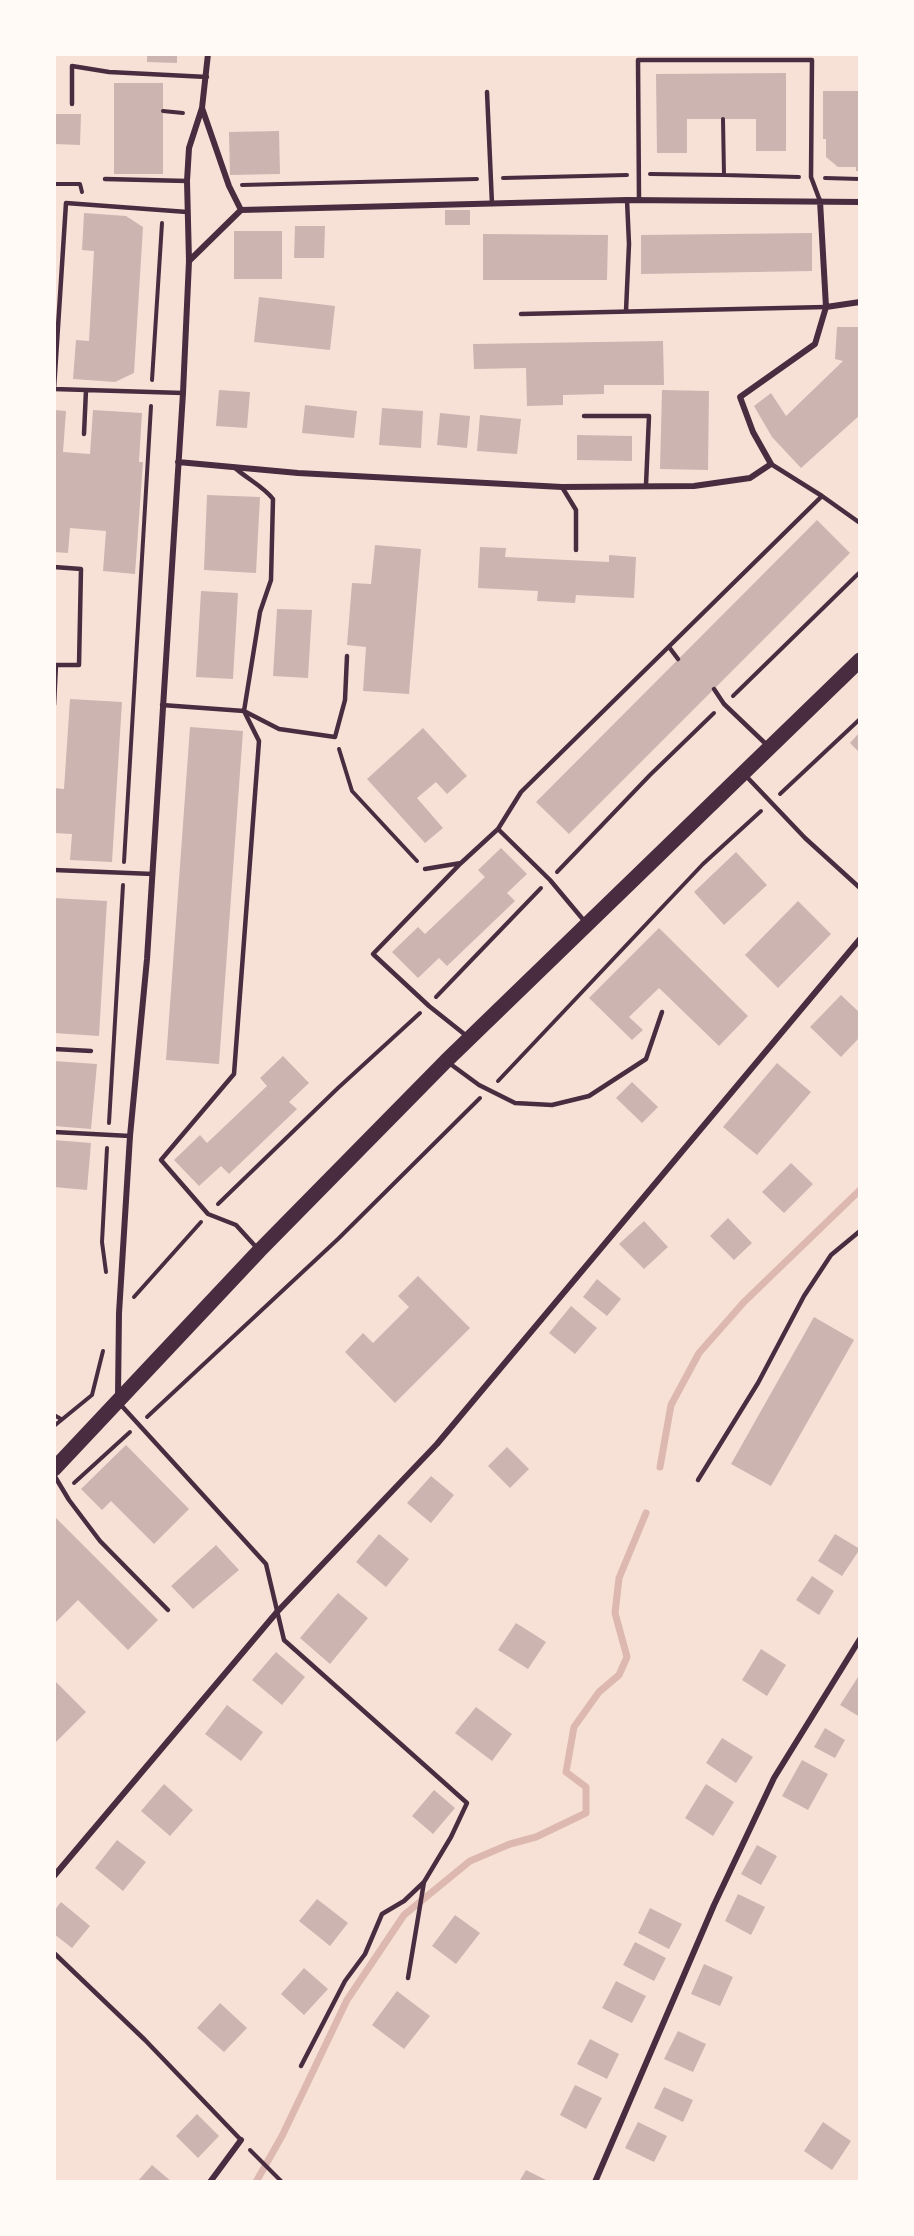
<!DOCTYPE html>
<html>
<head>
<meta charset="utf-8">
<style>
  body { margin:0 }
  #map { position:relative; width:914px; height:2236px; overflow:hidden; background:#f7e1d7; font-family:Helvetica,sans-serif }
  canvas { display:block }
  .frame { position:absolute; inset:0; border:56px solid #fffaf5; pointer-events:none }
</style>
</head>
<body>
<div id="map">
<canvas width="914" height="2236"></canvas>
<div class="frame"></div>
</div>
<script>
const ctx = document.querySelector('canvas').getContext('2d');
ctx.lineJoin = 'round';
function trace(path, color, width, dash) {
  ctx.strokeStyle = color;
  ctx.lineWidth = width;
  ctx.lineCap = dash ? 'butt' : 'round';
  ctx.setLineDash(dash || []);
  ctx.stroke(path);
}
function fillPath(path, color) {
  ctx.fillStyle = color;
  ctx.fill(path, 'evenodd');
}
trace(new Path2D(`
  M660,1467L671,1405L699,1353L744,1302L860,1190
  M256,2182L282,2136L347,2000L404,1915L470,1861L510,1844L536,1837L586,1813V1787L566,1772L574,1727L599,1692L619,1675L627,1657L615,1613L619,1578L646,1513`), '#dcb8b0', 7);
fillPath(new Path2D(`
  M147,54H177V63L147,62Z
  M786,73V151H756V119H687V153H657L656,74Z
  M114,83H163V174H114Z
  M823,91H860V171H856V167H838L826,157V139H823Z
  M54,114H81L80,145L54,144Z
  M279,131L280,174L230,175L229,132Z
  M445,210H470V225H445Z
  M84,213L126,216L143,227L134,373L115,382L73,379L76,340L89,341L94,251L82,250Z
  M295,226H325L324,258H294Z
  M234,231H282V279H234Z
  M812,233V271L641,274V235Z
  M483,234L608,235L607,280H483Z
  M259,297L335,306L330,350L254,342Z
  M837,327H860V415L801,468L772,437L754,406L771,393L786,416L843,361L835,359Z
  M663,341L664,385H604V394L563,395V405L527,406L526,368L474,369L473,344Z
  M219,390L250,392L247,428L216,426Z
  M662,390L709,391L708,470L660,469Z
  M305,405L357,411L354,438L302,433Z
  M382,408L423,411L421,448L379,445Z
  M54,410L66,411L63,452L90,454L93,410L142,413L139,462H143L135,574L103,571L106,531L70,528L68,553L54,552Z
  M440,413L470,416L467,448L437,445Z
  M480,415L521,419L517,454L477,451Z
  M577,435L632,436V461L577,460Z
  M207,495L260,497L256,573L204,570Z
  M817,520L850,553L569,834L536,802Z
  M375,545L421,549L409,694L363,691L366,647L347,645L352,583L371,584Z
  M480,547L506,548L505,557L609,562V555L636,557L634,598L576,595L575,603L537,601L538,591L478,588Z
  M201,591L238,593L233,679L196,677Z
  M277,609L312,610L308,678L273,676Z
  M70,699L122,702L112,862L70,860L72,834L54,833V788L64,789Z
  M190,727L243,731L219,1064L166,1060Z
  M423,728L467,776L447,794L436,782L417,798L443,828L425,843L367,779Z
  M860,732V753L850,743Z
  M501,848L527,874L507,893L515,901L447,966L439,958L418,978L392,952L418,927L425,934L485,877L478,870Z
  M736,852L767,885L724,925L694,892Z
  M54,898L107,901L99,1036L54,1033Z
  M798,901L831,934L778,988L745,955Z
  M659,928L748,1016L719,1046L659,988L629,1017L643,1030L632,1040L589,998Z
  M841,995L860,1013V1037L841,1057L810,1027Z
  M283,1056L309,1083L289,1102L297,1109L229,1174L221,1166L199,1186L174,1160L200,1135L207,1143L267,1086L260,1078Z
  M54,1061L97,1064L91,1129L54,1126Z
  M777,1063L811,1092L757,1155L723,1127Z
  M632,1082L658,1107L642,1123L616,1098Z
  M54,1140L91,1143L87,1190L54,1187Z
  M791,1163L813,1184L784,1213L762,1192Z
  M728,1218L752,1243L734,1260L710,1236Z
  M644,1221L668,1247L644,1269L619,1244Z
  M418,1276L470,1328L395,1403L345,1352L363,1333L373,1343L409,1307L398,1296Z
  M597,1279L621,1299L607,1316L583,1297Z
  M571,1306L597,1328L575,1354L549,1333Z
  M814,1317L854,1340L771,1486L731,1464Z
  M126,1445L189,1509L154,1544L111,1501L102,1510L81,1489Z
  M507,1447L529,1469L510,1488L488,1466Z
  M431,1476L454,1495L431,1523L407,1503Z
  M54,1516L158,1620L128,1650L78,1600L54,1624Z
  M379,1534L409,1559L386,1587L356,1562Z
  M835,1534L860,1549L842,1576L818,1561Z
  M216,1545L239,1570L193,1609L171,1586Z
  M812,1576L834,1591L819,1615L796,1600Z
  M338,1593L368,1618L330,1664L300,1638Z
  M516,1623L546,1642L528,1669L498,1650Z
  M761,1649L786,1665L767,1696L742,1680Z
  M276,1652L305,1677L282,1705L252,1680Z
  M858,1677L860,1678V1717L840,1705Z
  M54,1680L86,1712L55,1743L54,1741Z
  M227,1705L263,1732L241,1761L205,1734Z
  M476,1707L512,1734L492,1761L455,1733Z
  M825,1728L845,1740L835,1758L814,1747Z
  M722,1738L753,1757L736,1783L706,1763Z
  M802,1760L828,1774L808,1810L782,1796Z
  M164,1784L193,1810L170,1836L141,1811Z
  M706,1784L734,1802L713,1836L685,1818Z
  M434,1790L455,1808L433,1834L412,1816Z
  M117,1840L146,1862L123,1891L95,1868Z
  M757,1845L777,1856L761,1885L741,1874Z
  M738,1894L765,1907L751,1935L725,1921Z
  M317,1899L348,1923L330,1946L299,1921Z
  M61,1902L90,1926L72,1948L54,1934V1911Z
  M650,1908L682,1924L669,1949L638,1933Z
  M455,1915L480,1933L456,1964L432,1946Z
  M635,1942L666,1958L654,1981L623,1965Z
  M704,1964L733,1977L720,2006L691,1994Z
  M304,1968L328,1989L304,2015L281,1994Z
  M616,1981L646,1996L632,2023L602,2008Z
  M397,1991L430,2016L404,2049L372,2025Z
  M220,2003L247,2028L224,2052L197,2028Z
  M678,2031L706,2044L693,2072L664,2059Z
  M590,2039L619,2054L607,2079L577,2064Z
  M575,2085L602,2098L586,2129L560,2115Z
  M664,2087L693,2100L683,2122L654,2108Z
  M197,2114L219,2136L198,2158L176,2136Z
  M638,2122L667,2136L654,2162L625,2148Z
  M823,2122L851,2141L832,2170L804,2151Z
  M152,2165L172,2182H137Z
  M526,2170L550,2182H519Z`), '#ccb4b1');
trace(new Path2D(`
  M163,111L183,113
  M723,119L724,175L799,177
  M650,174L724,175
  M503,178L627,175
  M825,178L860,179
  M54,184H80L82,192
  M242,185L477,179
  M152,380L162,223
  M733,696L860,572
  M339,749L352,791L417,861
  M780,794L860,719
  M124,862L151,406
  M557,872L650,775L714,713
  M436,997L541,888
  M498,1081L703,864L761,811
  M109,1123L123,885
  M218,1204L338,1088L420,1013
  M106,1272L102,1242L107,1148
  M134,1297L201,1222
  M54,1415L61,1419
  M147,1417L338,1239L480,1098
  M54,1426L92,1395L103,1351
  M74,1483L130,1432
  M250,2150L282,2182`), '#4a2c40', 4);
trace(new Path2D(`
  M487,92L492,204
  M72,104V66L109,72L207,77
  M105,179L187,181
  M639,200L638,60H812L811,177L820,201
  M626,311L629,244L627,200
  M521,314L826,307
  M54,389L66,203L187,212
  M54,389L183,393
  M584,416H649L646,485
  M84,434L86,390
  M234,467C247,479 263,486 273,499L271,580L260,612L244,711L279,729L335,737L345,700L347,656
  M562,487L576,510V550
  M822,496L860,523
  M54,567L81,569L79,665H56L54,705
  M669,647L678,659
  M714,689L724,704L768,746
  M162,705L244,711L259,741L234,1074L161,1160L208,1214L236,1225L257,1248
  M746,776L805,838L860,888
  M498,829L521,792L822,496L771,464
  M461,863L498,829L550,880L586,923
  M425,869L461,863L373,954L429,1006L468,1037
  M54,870L153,874
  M54,1049L91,1051
  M449,1063L479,1085L515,1103L552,1105L589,1096L646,1059L662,1012
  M54,1132L130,1136
  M120,1404L266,1564L284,1640L467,1803L451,1837L424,1882L404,1901L382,1914L365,1954L345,1981L301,2066
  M54,1475L69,1500L100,1541L168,1610
  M698,1480L758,1383L804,1296L831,1255L860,1231
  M54,1953L145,2040L241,2140
  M408,1978L424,1882`), '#4a2c40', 4.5);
trace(new Path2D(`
  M202,108L229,186L241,210
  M820,201L826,307
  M241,210L627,200L860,202
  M189,261L241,210
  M178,462L298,473L562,487L694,486L750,478L771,464L753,432L740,397L815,344L826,307L860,302
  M118,1395L119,1313L130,1136L147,959L183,393L189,261L187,181L189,148L202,108L208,54
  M54,1876L277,1612L437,1444L860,939
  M210,2182L241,2140
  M595,2182L714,1905L774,1778L860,1639`), '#4a2c40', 6);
trace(new Path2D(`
  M54,1469L259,1251L446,1061L860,660`), '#4a2c40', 15);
</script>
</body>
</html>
